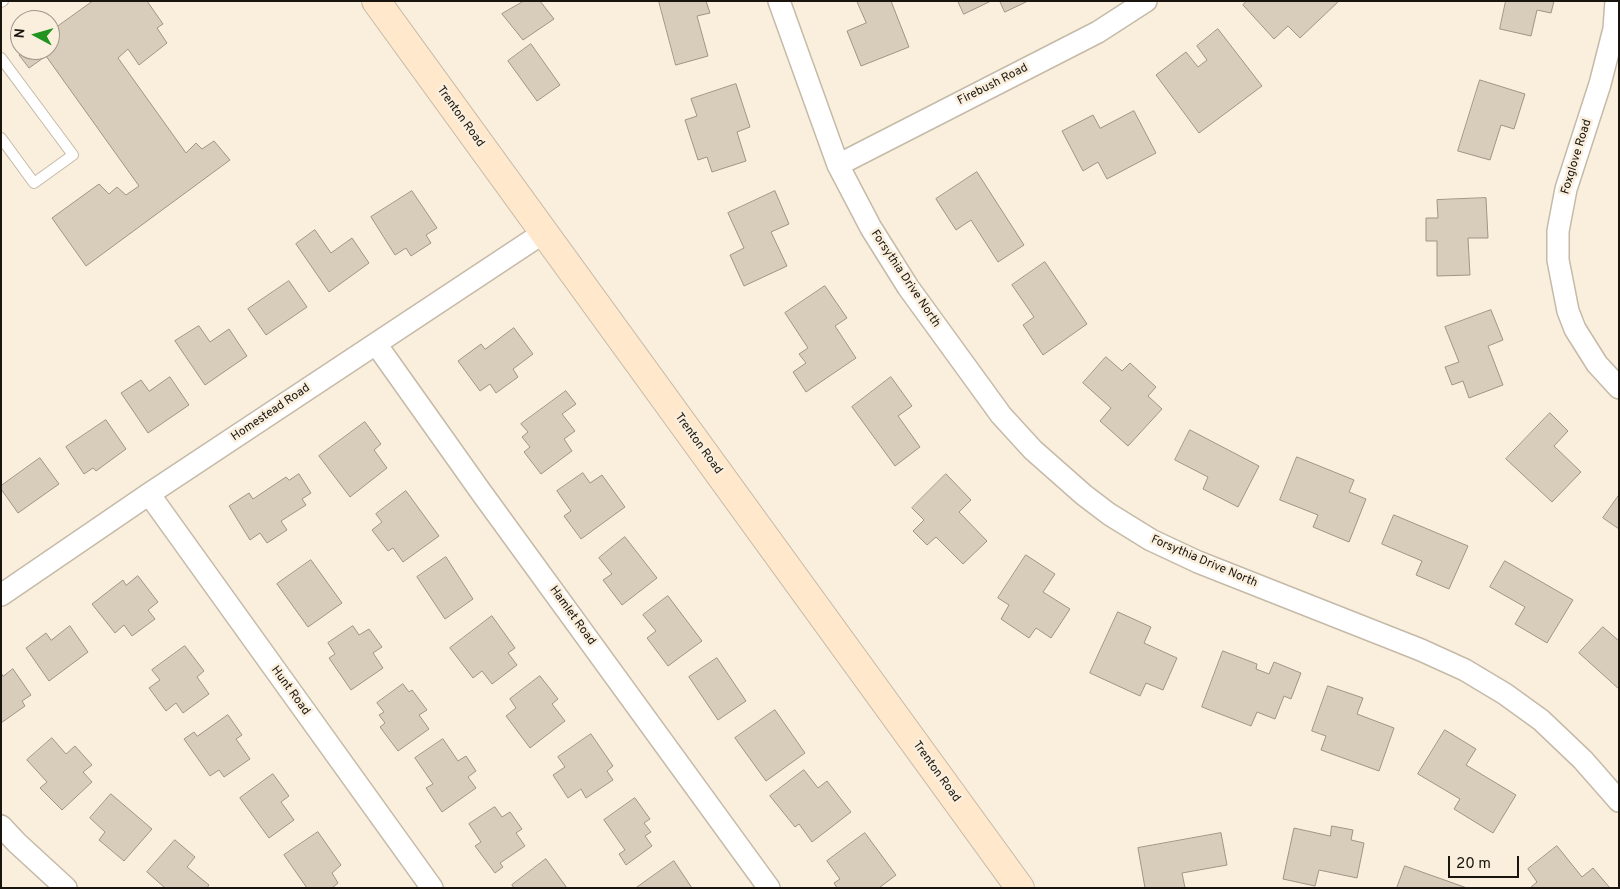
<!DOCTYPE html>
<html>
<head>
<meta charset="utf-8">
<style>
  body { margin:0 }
  #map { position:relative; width:1620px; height:889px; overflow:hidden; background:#faeedc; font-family:Overpass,sans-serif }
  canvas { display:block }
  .frame { position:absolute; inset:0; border:2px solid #19150e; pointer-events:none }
  .north { position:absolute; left:10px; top:10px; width:50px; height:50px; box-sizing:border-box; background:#faeedc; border:1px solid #a0978a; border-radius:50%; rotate:276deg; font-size:14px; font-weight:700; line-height:20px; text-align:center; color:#19150e }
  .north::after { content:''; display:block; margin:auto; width:18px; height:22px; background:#21931f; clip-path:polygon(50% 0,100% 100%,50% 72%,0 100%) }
  .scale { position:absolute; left:1448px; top:856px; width:71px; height:22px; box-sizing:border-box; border:2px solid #19150e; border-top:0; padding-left:6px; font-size:15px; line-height:18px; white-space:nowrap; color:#19150e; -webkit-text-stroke:4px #faeedc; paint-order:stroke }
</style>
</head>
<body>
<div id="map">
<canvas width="1620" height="889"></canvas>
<div class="frame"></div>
<div class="north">N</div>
<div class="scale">20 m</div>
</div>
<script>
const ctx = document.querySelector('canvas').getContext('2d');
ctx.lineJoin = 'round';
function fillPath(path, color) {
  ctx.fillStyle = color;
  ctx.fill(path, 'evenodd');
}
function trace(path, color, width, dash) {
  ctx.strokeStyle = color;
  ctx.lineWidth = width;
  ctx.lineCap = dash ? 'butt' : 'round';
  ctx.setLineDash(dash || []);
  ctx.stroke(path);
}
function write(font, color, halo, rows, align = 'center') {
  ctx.font = font + ' Overpass,sans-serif';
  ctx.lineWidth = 5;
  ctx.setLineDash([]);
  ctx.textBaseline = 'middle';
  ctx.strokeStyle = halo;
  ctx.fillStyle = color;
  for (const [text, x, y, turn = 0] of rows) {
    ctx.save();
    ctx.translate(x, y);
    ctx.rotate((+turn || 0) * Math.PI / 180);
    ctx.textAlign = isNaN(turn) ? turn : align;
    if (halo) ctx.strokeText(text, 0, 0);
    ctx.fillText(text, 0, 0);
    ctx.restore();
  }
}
const building = new Path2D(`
  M93,1H147L163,24L157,28L167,43L139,65L128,49L118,58L186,153L196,143L202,149L214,141L230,160L86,266L52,218L99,184L109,194L117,187L126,195L139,186L46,56L29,68L19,55L25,50H50V32Z
  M524,1H540L554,19L523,40L502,14Z
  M659,1H706L710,13L697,16L708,56L676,65Z
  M857,1H891L909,47L861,66L847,31L866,23Z
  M958,1H991L964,14Z
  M1000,1H1028L1005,12Z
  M1247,1H1339L1300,38L1288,26L1274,39L1243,5Z
  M1506,1H1554L1551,13L1537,10L1531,36L1500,29Z
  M1218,29L1262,86L1199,133L1156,75L1186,52L1198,67L1207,60L1197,46Z
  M531,44L560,85L537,101L508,61Z
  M1480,80L1525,94L1514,129L1501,125L1490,160L1458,151Z
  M736,84L750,127L737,132L746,161L712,172L707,157L698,160L685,120L697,116L691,99Z
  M1134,111L1156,153L1107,179L1098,162L1083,171L1062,131L1093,115L1100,128Z
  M977,172L1024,245L998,262L971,220L956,230L936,199Z
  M412,191L437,228L426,235L431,243L411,256L406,248L395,255L371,217Z
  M775,191L789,224L771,232L787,266L744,286L730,255L744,248L728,213Z
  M1486,198L1488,238H1468L1470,275L1437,276V241H1426V218H1438L1437,200Z
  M315,230L331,253L352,238L369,263L329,292L296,244Z
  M1045,262L1087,324L1043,355L1023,325L1034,317L1012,285Z
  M289,281L307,307L266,335L248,309Z
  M825,286L847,318L835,326L856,358L806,392L793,372L806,363L799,354L808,348L785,313Z
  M1491,310L1503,340L1488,346L1503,385L1469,398L1463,381L1452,385L1445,367L1459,362L1445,327Z
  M199,326L210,342L229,329L247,356L205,385L175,341Z
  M514,328L533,354L513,369L518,377L496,393L490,384L480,391L458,361L481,344L485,349Z
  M1106,357L1122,371L1130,363L1156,387L1148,396L1162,409L1128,446L1100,421L1111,408L1083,383Z
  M170,377L189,405L148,433L121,393L141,380L149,391Z
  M891,377L912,406L898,416L920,447L895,466L852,407Z
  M566,391L576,404L562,414L575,431L564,439L572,451L541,474L524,452L530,447L522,437L528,432L521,424Z
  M1550,413L1568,431L1554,446L1581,472L1552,502L1506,459Z
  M106,420L126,449L96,471L93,468L84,474L66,447Z
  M365,422L381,444L374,450L387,468L350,497L319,456Z
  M1190,430L1259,466L1238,507L1203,489L1208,477L1175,460Z
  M1297,457L1354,480L1349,492L1366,499L1349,542L1313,527L1318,515L1280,500Z
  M40,458L59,484L18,513L1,489V486Z
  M583,473L590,483L602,475L625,507L581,539L564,516L571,511L557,491Z
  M299,474L311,493L302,499L306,505L281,521L287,530L267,543L260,533L250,540L229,506L249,493L253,499L286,477L289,480Z
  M946,474L971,500L959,512L987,541L963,564L936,537L927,545L913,531L924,520L912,508Z
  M406,491L439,536L403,562L393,548L388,551L372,530L382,522L376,514Z
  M1619,495V529L1603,518Z
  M1394,515L1468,546L1449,589L1416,575L1422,561L1382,544Z
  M625,537L657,578L622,605L603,580L612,574L599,558Z
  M1026,555L1055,574L1043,592L1070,609L1051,638L1036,628L1029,638L1001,619L1009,605L998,598Z
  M446,557L473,599L445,619L417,577Z
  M311,560L342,603L308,627L277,584Z
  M1505,561L1573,600L1547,643L1515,624L1525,607L1490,587Z
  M138,576L158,602L148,610L155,619L132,636L124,625L115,633L92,604L123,580L126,585Z
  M668,596L702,641L668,666L647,638L656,631L643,615Z
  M1118,612L1151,627L1144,643L1177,658L1163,690L1146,683L1140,696L1090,673Z
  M492,616L515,648L508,653L517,665L492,684L482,671L473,678L450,648Z
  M70,626L88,652L49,681L26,648L46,633L51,640Z
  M353,626L359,635L369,629L382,647L373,653L383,668L351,690L329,658L335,654L328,643Z
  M1603,627L1619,641V689L1579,653Z
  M185,646L204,671L197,677L209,694L183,713L176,703L166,711L149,688L160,680L152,670Z
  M1223,651L1257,664L1256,669L1269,674L1274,662L1301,673L1291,699L1284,696L1275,719L1257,712L1251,726L1202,707Z
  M717,658L746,701L718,720L689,677Z
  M13,669L31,695L22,701L25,706L1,723V673L3,676Z
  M540,676L558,699L552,704L565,721L530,748L506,716L516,708L510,699Z
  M403,684L409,692L412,690L427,710L419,715L429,729L398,751L380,727L385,723L379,715L384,712L377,703Z
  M1328,686L1363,698L1357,714L1394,728L1379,771L1321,750L1326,736L1312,731Z
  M775,710L805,753L766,781L735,738Z
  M228,715L242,735L236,739L250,759L224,777L219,770L210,776L184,739L194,732L197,736Z
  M1445,730L1476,749L1466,765L1516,795L1493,833L1454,809L1460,799L1418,774Z
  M591,734L613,766L607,771L613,780L586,798L581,789L568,798L553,775L565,767L558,757Z
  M52,738L66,754L75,746L92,765L83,772L92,782L62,810L40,788L47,782L27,760Z
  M443,739L458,761L466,756L476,771L468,777L476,788L442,812L426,788L433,784L415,758Z
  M804,770L818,788L827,781L851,812L812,842L799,824L795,827L770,796Z
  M273,774L289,796L281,802L294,820L269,838L240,798Z
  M111,794L152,829L124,861L99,840L105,832L90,818Z
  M635,798L650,819L644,823L651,832L645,836L652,846L626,865L619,854L625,850L604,820Z
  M495,807L502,817L510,812L522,829L516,833L525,846L500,863L503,867L495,873L475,846L481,842L469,824Z
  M1332,826L1353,830L1351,840L1364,843L1357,878L1319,870L1315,886L1283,879L1294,828L1330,836Z
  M318,832L341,865L332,873L338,883L332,888H307L284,855Z
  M865,833L896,875L879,888H837L834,883L840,879L827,861Z
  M1221,833L1227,865L1182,873L1185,888H1145L1138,848Z
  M175,840L195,857L187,867L209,885L207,888H165L147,872Z
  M1557,846L1582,877L1593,868L1610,888H1530L1537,882L1528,869Z
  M546,859L567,888H514L512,885Z
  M674,861L692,888H636Z
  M1405,866L1467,888H1397Z`);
fillPath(building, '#d8cdbb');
trace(building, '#9f9584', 1);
const lane = new Path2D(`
  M1,2L3,1
  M1,58L73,155L34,183L1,138`);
const street = new Path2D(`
  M779,1L838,165L871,228L908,287L1001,415L1033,450L1084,495L1109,514L1151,540L1198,562L1421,650L1465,670L1505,694L1541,720L1583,760L1619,801
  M1616,1L1614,29L1600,84L1566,189L1558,231V260L1568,311L1575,329L1597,364L1619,388
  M838,165L1098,32L1146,1
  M376,344L481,492L769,888
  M149,494L432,888
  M1,595L149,494L543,233
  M1,826L17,843L66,888`);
const secondary = new Path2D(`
  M376,1L1020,888`);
trace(lane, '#c5baa8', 12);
trace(street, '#c5baa8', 24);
trace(secondary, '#c5baa8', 30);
trace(lane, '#fff', 10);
trace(street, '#fff', 21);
trace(secondary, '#ffe8cc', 28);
write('12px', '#19150e', '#faeedc', [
  ["Firebush Road",993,85,-27],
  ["Trenton Road",460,117,54],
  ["Foxglove Road",1577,157,-73],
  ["Forsythia Drive North",905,279,56],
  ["Homestead Road",271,413,-34],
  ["Trenton Road",698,444,54],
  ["Forsythia Drive North",1204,562,23],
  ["Hamlet Road",572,616,54],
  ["Hunt Road",290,691,54],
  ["Trenton Road",936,772,54]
]);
</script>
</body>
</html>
